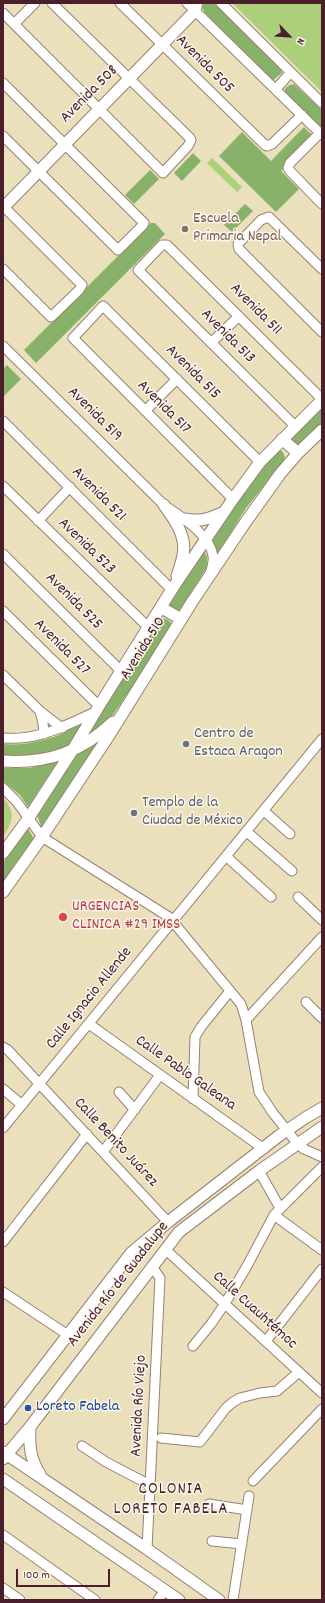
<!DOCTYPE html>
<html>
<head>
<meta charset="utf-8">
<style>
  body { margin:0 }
  #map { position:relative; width:325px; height:1603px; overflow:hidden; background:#eae0bc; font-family:Dekko,sans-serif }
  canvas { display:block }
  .frame { position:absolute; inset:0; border:4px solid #4a1f2b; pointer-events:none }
  .north { position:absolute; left:269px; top:16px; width:40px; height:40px; -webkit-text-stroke:3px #fbf7ec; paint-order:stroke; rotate:115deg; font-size:11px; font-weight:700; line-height:16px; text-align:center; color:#4a1f2b }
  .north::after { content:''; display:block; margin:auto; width:14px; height:18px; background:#4a1f2b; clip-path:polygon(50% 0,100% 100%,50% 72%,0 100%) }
  .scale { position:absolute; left:16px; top:1569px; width:94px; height:18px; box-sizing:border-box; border:2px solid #4a1f2b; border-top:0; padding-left:5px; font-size:12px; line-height:14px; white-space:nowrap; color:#4a1f2b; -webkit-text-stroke:3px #fbf7ec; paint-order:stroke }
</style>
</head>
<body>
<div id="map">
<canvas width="325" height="1603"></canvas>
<div class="frame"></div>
<div class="north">N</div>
<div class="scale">100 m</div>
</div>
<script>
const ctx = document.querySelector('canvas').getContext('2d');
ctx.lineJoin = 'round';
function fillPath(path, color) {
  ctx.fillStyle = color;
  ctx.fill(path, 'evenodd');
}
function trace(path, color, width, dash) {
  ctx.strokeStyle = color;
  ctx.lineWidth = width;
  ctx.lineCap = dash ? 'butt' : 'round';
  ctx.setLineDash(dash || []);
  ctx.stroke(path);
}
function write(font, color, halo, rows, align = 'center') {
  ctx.font = font + ' Dekko,sans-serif';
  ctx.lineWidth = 3;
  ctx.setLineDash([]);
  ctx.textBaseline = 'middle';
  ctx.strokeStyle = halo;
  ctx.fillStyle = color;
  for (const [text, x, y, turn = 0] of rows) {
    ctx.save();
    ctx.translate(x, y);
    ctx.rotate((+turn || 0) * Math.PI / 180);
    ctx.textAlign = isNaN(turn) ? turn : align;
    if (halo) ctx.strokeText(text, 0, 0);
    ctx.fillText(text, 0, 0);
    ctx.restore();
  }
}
fillPath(new Path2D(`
  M232,3H322V92Z
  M212,158L242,187L237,192L207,163Z
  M3,798C16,812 13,822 3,837Z`), '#abd079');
fillPath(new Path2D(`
  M204,3H215L280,67L282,73L273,80L271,79L205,13L202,7Z
  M294,84L322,110V131L284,93C285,87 288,85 294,84Z
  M304,127L314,137L281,171L299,189L276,212L219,156L242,132L271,161Z
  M193,153L201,161L182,181L174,173Z
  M150,170L159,179L134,204L125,195Z
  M245,204L253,211L232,232L224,225Z
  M151,223H155L165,234L36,363L24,350Z
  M7,365L21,379L3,397V369Z
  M322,403V424L304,442L298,445L293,444L291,442V435Z
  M278,449L283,452L285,458L282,463L246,508L217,555L210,539L244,486Z
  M203,548L207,557V567L179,612L169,606V602Z
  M159,618C166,618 170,620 173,626L172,630L112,716L98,729L85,738Z
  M84,722L70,746L46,755L3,758V744C22,746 44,741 61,734C69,730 76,724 84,722Z
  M98,741L42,829L37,815L73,757Z
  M58,761L28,807L21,796L3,781V768H30Z
  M28,829L36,842L11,878L3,879V863L25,830Z`), '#88b269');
const minor = new Path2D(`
  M120,3L265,145L267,146L272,144L302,115
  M187,3L322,135
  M221,3L322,103
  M3,13L163,173L188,146L191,140L190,138L52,3
  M14,24L35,3
  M3,83L144,223L143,225L118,250L3,136
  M276,89L291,72
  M320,133L290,163L288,168L290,171L322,204
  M3,206L82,285L79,290L51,317L3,269
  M322,269L269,217L261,220L238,244L239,249L322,332
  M211,343L239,316
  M3,346L164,505C180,516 210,534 213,556C214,561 212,566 211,571
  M145,411L177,379
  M3,421L172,590
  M295,426L138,270L162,245H167L322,399
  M3,486L149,628
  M233,499L73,338L103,306L260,462
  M38,521L70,487
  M3,554L121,671
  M3,611L99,706
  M3,675L40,711L62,728
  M40,711L43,723L44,734
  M3,738C37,741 65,726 95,712
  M3,788L17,802L42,837L169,917L241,1004L246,1020L259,1092L273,1113L297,1143L304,1149L322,1157
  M264,811L290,834
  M247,832L292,871
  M227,857L271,897
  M298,897L322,920
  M306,1002L322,1018
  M246,1020L322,937
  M89,1024L264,1149
  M3,1047L8,1050L168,1222
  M3,1089L22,1105
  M119,1092L135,1110
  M193,1099L195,1037L201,1027L230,991
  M3,1128L322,739
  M103,1152L160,1075
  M259,1171L280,1208
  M274,1215L322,1250
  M3,1242L87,1134
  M166,1250L322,1393
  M3,1292L68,1335
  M266,1341L322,1269
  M193,1346L211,1324L224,1305L247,1266L274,1215L322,1167
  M161,1438L200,1442L226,1408L233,1402L240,1398L260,1393L277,1391L299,1372
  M82,1446L106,1462L150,1485
  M253,1481L322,1409
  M209,1504L247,1510
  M3,1535L95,1600
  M212,1541L242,1544
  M147,1549L160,1278L153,1268
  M3,1588L20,1600
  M158,1600L165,1590
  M233,1600L249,1496`);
const major = new Path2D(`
  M3,208L195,11L197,3
  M282,439L298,453
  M164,505C174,519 187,536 183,555C182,562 179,569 177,576
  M184,519C202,522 208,519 224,512
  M162,608L181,619
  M3,761C47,764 82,752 113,722
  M3,853L28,819L72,751L99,706L174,586L233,499L260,462L322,400
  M3,892L42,837L108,737L192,602L245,523L280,474L298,453L322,430
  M3,1419L131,1253L168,1222L280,1135L305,1118L322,1108
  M30,1427C29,1445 30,1459 40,1474
  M3,1452L147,1549L219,1600
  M3,1459L30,1427L179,1232L259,1171L322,1127
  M3,1479L179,1600`);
trace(minor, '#9a8074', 11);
trace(major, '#9a8074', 13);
trace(minor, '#fff', 9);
trace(major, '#fff', 11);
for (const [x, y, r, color] of [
  [185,229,4,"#8d6e63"],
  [186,744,4,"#6b7280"],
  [134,813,4,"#6b7280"],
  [63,917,5,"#e0444e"],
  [28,1408,4,"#1a4fb4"]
]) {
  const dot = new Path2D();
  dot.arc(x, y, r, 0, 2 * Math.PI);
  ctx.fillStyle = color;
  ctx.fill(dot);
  trace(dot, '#fbf7ec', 1.5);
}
write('16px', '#4a1f2b', '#fbf7ec', [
  ["Avenida 505",204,65,45],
  ["Avenida 508",90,95,-45],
  ["Avenida 511",255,310,45],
  ["Avenida 513",227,337,45],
  ["Avenida 515",192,373,45],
  ["Avenida 517",163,408,45],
  ["Avenida 519",94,415,45],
  ["Avenida 521",98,495,45],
  ["Avenida 523",86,547,44],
  ["Avenida 525",73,602,45],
  ["Avenida 527",61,648,45],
  ["Avenida 510",144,649,-58],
  ["Calle Ignacio Allende",90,999,-51],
  ["Calle Pablo Galeana",185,1074,35],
  ["Calle Benito Juárez",115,1143,47],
  ["Avenida Río de Guadalupe",119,1285,-52],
  ["Calle Cuauhtémoc",254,1311,42],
  ["Avenida Río Viejo",140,1406,-87]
]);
write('16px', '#785e54', '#fbf7ec', [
  ["Escuela",193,220],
  ["Primaria Nepal",193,238]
], 'left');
write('16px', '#5b616d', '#fbf7ec', [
  ["Centro de",194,735],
  ["Estaca Aragon",194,753],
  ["Templo de la",142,804],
  ["Ciudad de México",142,822]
], 'left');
write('16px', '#be3a42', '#fbf7ec', [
  ["URGENCIAS",72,908],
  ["CLINICA #29 IMSS",72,926]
], 'left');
write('16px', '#164399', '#fbf7ec', [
  ["Loreto Fabela",36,1408]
], 'left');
ctx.letterSpacing = '1px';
write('17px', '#4a1f2b', '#fbf7ec', [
  ["COLONIA",171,1491],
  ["LORETO FABELA",171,1511]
]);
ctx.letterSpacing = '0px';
</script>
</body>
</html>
